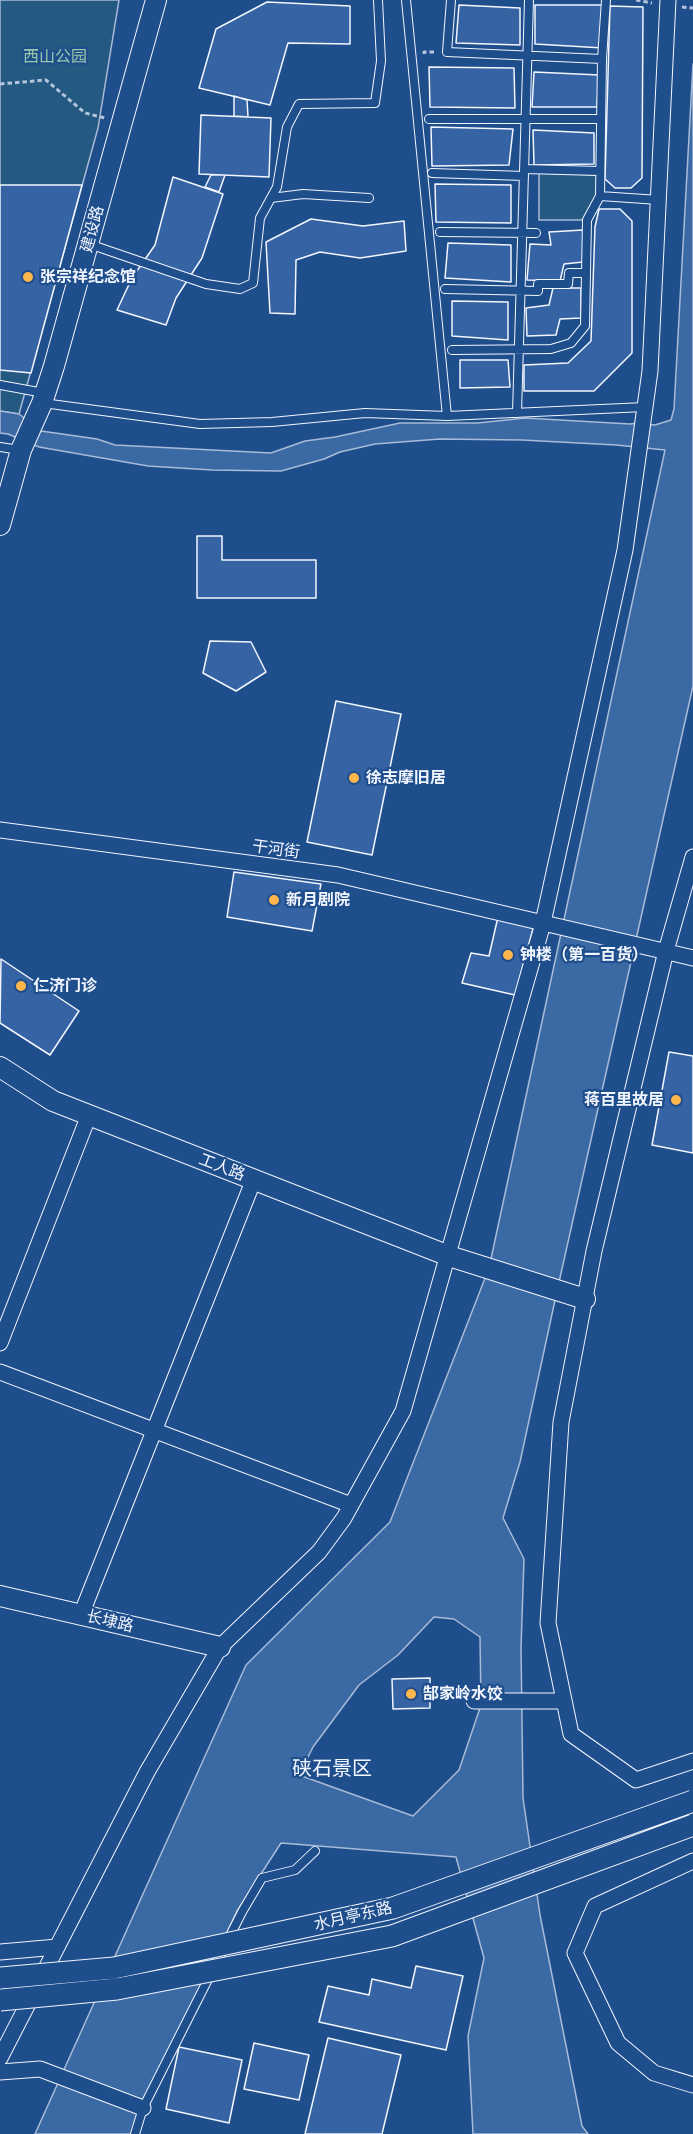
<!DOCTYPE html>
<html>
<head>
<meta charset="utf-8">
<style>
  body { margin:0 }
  canvas { display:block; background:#1f4e8c }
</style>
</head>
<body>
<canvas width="693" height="2134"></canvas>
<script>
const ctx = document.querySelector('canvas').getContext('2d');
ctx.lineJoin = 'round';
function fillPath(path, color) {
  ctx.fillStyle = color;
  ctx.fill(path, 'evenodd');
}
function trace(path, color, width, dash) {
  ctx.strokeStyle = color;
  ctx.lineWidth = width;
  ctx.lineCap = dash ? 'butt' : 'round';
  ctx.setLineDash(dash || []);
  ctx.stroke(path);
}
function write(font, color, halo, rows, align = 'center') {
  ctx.font = font + ' Commissioner,"Noto Sans SC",sans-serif';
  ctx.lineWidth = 4.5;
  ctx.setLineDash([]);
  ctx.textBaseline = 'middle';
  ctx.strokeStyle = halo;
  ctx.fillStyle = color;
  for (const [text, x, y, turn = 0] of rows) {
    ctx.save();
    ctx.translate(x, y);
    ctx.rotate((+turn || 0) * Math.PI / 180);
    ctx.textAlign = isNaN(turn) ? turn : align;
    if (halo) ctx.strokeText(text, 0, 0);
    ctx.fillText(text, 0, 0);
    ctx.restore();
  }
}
const green = new Path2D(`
  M0,0H119L98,128L19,414L0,411Z
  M539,173L599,175L598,197L585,220H539Z`);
fillPath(green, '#245a82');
trace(green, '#a8bbd7', 1.5);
const water = new Path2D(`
  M693,64V686L557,1291L520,1462L503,1518L524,1559L521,1647L523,1798L540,1915L582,2126L588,2134H473L468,2036L484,1958L456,1857L281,1843L237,1911L132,2134H35L246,1665L390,1522L489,1268L665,450L616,445L522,440L440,439L375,444L340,452L324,459L281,471L212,470L148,466L39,447L8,434L0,433V411L19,414L41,431L97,439L115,445L271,453L305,441L335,437L400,423H478L525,418L630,424L637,423L655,425L671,420L674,409ZM434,1617L454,1619L480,1637L481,1705L459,1770L413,1816L299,1775L313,1747L359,1685L398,1655Z`);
fillPath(water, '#3b69a3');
trace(water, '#a8bbd7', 1.5);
const building = new Path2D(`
  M267,2L350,6V44L288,43L270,105L199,88L216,29Z
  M459,5L520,8V45L456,43Z
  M535,5H603V48L535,44Z
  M610,6L643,7L642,178L631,188H615L605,179Z
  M429,67L514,68L515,108L430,107Z
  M534,72L599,75L597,107H532Z
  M234,96L247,100L248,117L234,116Z
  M201,115L271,118L269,177L199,174Z
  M431,127L513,129L509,165L432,166Z
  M533,130L594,133V164L534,165Z
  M211,175H225L219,192L205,187Z
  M173,177L223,194L202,258L176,298L166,325L117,310L132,278L155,245Z
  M435,184L511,185V223L436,222Z
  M0,185H82L31,373L0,370Z
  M599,209H620L632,221V353L594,391H524V365L568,363L591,341L595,227Z
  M311,219L363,226L404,221L406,251L360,258L320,252L296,260L295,314L270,313L266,242Z
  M583,230V262L564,264L560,281L527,280L530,244L551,245L549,232Z
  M448,243L511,245V282L445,278Z
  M553,288H581V318L560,319L556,335L527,336L526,308L549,305Z
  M452,301L508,302V340L452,336Z
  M460,360H508L510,387L460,388Z
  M197,536H222V560H316V598H197Z
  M210,641L251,642L266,672L236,691L203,673Z
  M336,701L401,714L372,855L307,842Z
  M234,872L321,884L312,931L227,917Z
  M498,917L534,925L515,995L462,983L471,953L489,956Z
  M1,959L79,1011L50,1055L0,1023Z
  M669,1052L693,1056V1153L652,1145Z
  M430,1678V1708L393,1709L392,1679Z
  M416,1966L463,1976L446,2050L319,2022L328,1986L369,1995L372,1979L411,1988Z
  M328,2038L401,2055L382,2134H305Z
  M254,2043L309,2055L299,2100L244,2089Z
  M179,2047L242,2060L229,2123L166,2109Z`);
fillPath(building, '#3563a3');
trace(building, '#f2f6ff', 1.5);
const service = new Path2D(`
  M406,0L447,416
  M451,0L447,52L602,59
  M429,119H601
  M524,169L600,171
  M432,173L524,176
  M600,196L659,200
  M271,198L303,194L369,198
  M440,232L536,233
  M89,244L206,284L240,289L253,283L260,218L277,187L287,127L299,104L375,103L381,61L378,0
  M445,289L538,291V284H568L569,273H586
  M452,350L551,349L571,343L585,326L587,220L600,196L602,59L606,0
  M0,385L44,393
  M43,403L200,424L272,422L365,413L447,416L645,407
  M517,413L529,0
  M0,447L19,450
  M135,2134L143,2108L242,1912L262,1878L295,1870L315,1851`);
const minor = new Path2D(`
  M0,830L338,875L693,958
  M693,857L666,951L594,1251L561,1422L548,1623L571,1734L636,1780L693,1761
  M0,1343L89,1115
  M0,1372L351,1505
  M81,1615L254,1179
  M474,1701H564
  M693,1861L595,1906L575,1953L618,2043L654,2073L693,2085
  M0,1952L57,1947
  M0,2058L147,1772L220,1647L319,1552L344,1518L403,1411L542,927L625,550L650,371L668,0
  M0,2072L40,2069L143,2108`);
const tertiary = new Path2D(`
  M0,525L21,450L42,403L54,366L156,0
  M0,1067L53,1101L449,1256L585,1299
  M0,1596L220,1647`);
trace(service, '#f2f6ff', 10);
trace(minor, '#f2f6ff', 17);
trace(tertiary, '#f2f6ff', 22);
trace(new Path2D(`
  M636,0L652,3
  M682,7L693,8
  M424,54V52H436
  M0,84L46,80L85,113L105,118`), '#b3c4dc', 3, [4.5, 3]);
trace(service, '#1f4e8c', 8);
trace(minor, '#1f4e8c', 15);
trace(tertiary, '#1f4e8c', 20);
const secondaryBridge = new Path2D(`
  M0,1978L114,1968L393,1908L693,1801
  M0,2000L117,1989L392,1936L693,1825`);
trace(secondaryBridge, '#f2f6ff', 23, []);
trace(secondaryBridge, '#1f4e8c', 21);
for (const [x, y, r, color] of [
  [28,277,6,"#ffb74d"],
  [354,778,6,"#ffb74d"],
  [274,900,6,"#ffb74d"],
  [508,955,6,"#ffb74d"],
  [21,986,6,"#ffb74d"],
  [676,1100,6,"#ffb74d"],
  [411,1694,6,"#ffb74d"]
]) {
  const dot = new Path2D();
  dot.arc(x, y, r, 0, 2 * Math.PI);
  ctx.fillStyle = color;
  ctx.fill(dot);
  trace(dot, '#1f4e8c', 2);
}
write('16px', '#97c8a6', '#1f4e8c', [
  ["西山公园",55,57]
]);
write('16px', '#f2f6ff', '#1f4e8c', [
  ["建设路",92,229,-75],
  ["干河街",276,849,8],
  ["工人路",222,1167,21],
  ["长埭路",110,1621,13],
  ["水月亭东路",353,1916,-13]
]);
write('bold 16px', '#f2f6ff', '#1f4e8c', [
  ["张宗祥纪念馆",40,277],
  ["徐志摩旧居",366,778],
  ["新月剧院",286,900],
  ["钟楼（第一百货）",520,955],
  ["仁济门诊",33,986],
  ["蒋百里故居",664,1100,"right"],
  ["郜家岭水饺",423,1694]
], 'left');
write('20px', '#f2f6ff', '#1f4e8c', [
  ["硖石景区",332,1768]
]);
</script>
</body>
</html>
